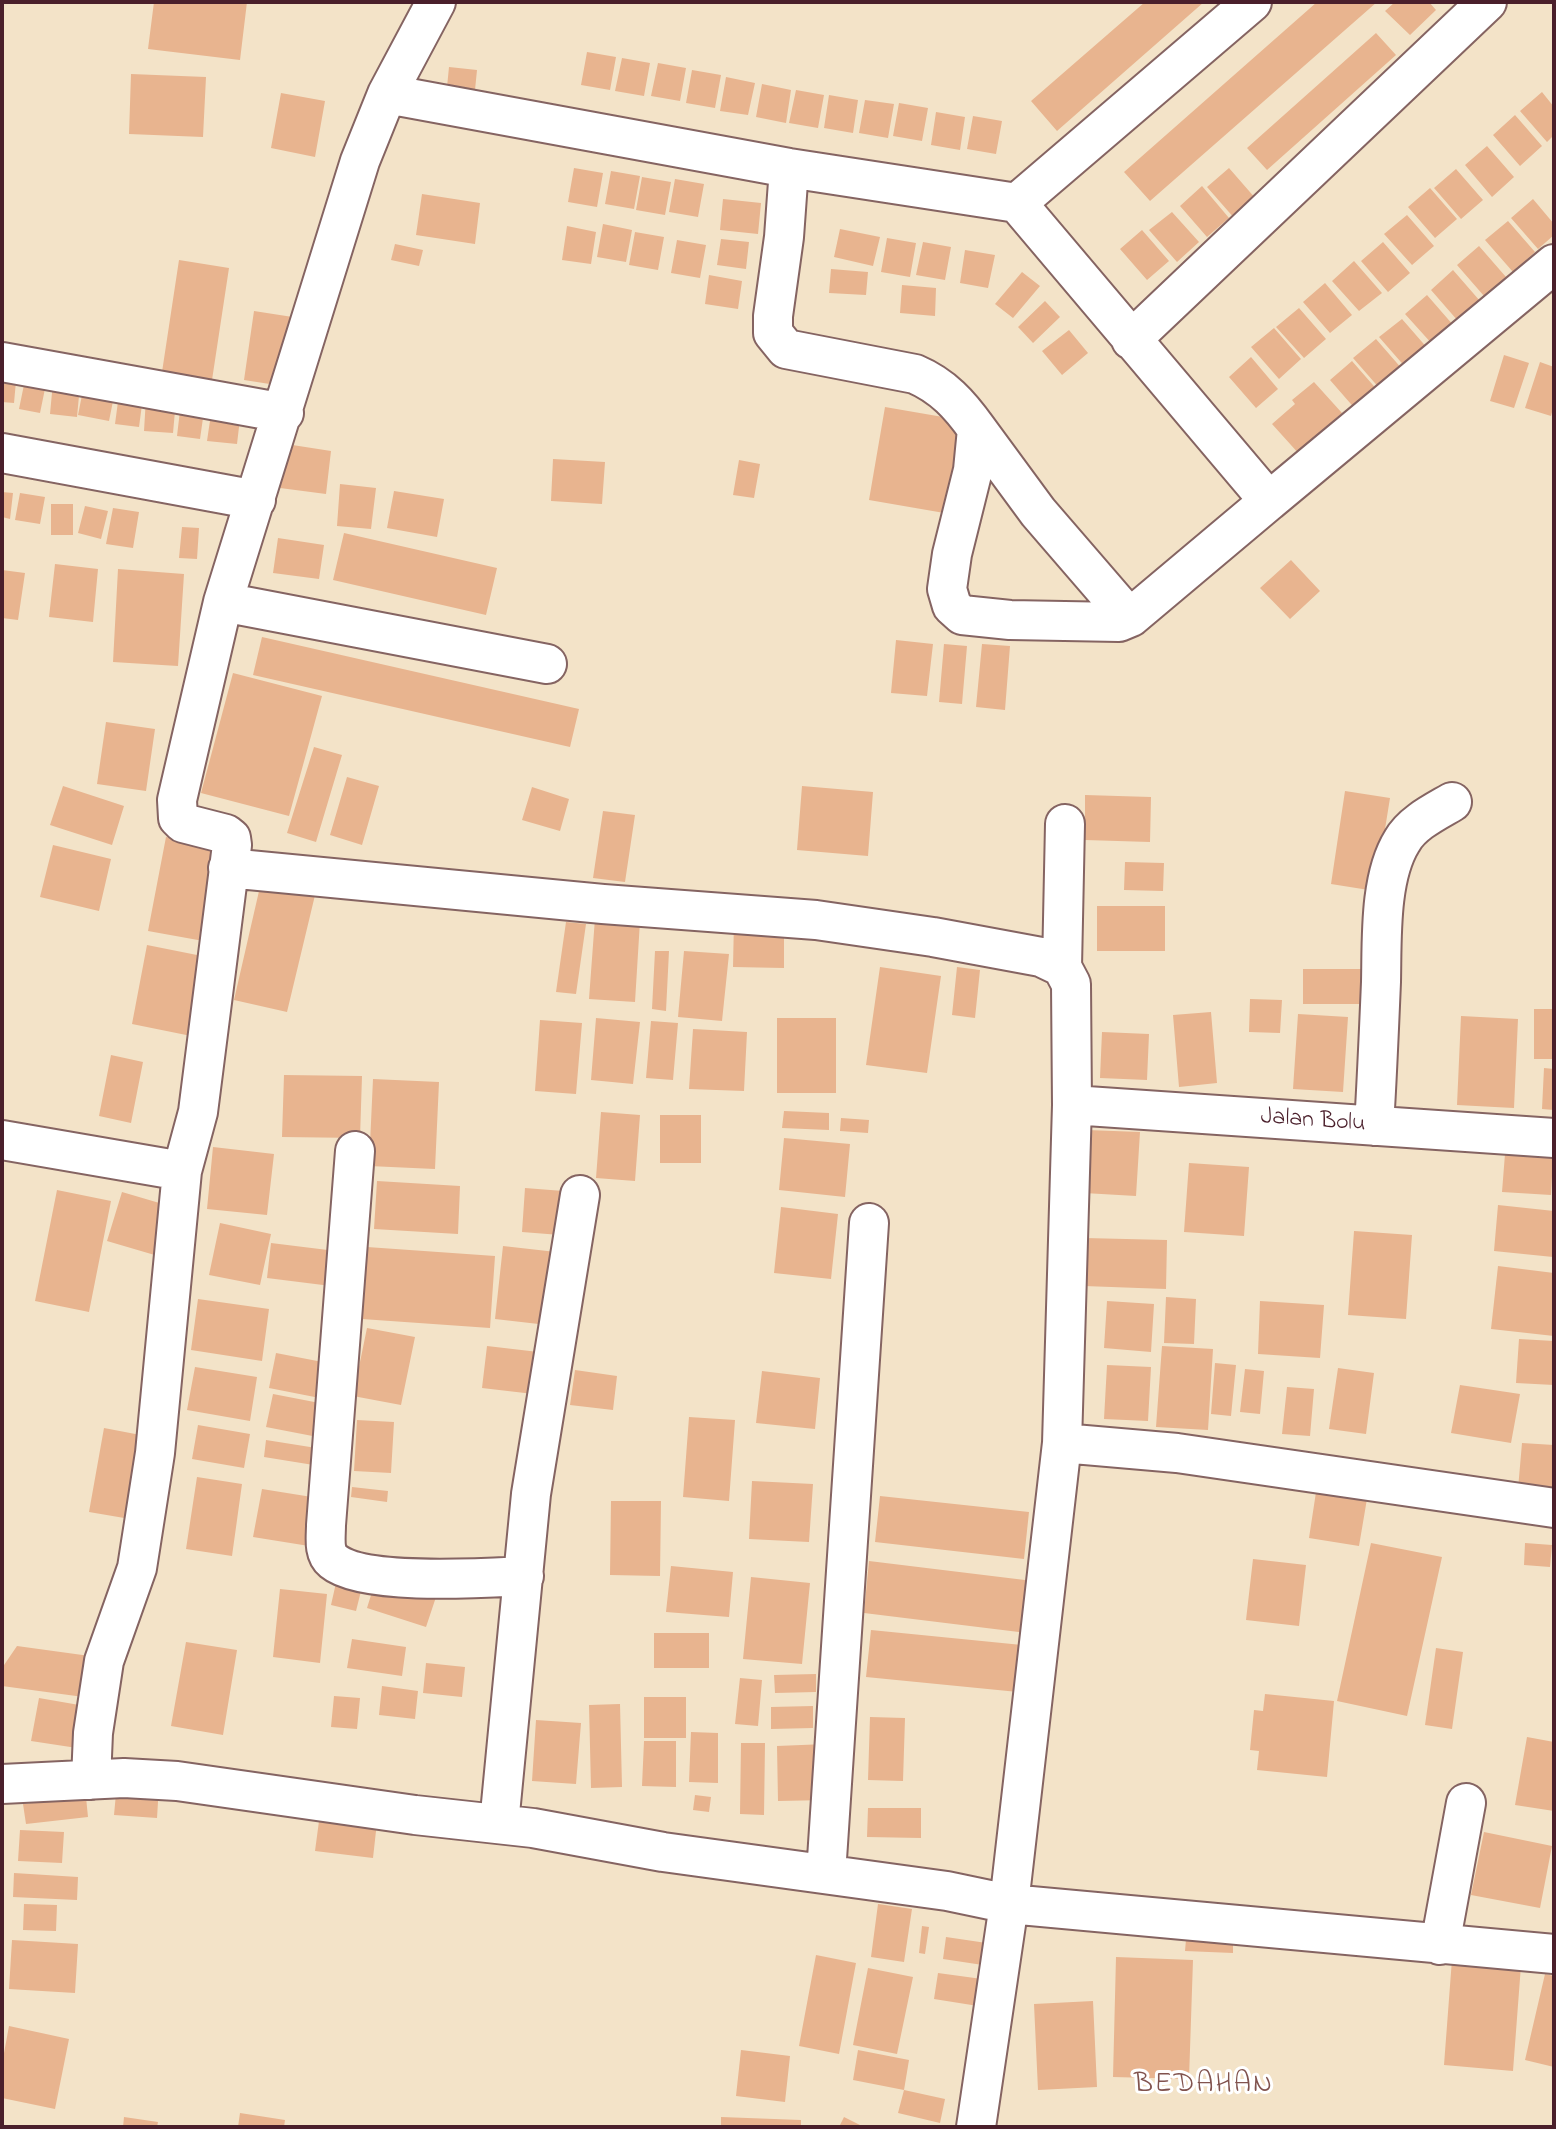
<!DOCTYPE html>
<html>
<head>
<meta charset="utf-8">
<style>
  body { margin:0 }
  #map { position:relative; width:1556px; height:2129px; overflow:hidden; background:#f3e3c8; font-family:"Indie Flower",sans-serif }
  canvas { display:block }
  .frame { position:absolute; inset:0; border:4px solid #4a1f2b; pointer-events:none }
</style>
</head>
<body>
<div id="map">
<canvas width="1556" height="2129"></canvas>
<div class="frame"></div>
</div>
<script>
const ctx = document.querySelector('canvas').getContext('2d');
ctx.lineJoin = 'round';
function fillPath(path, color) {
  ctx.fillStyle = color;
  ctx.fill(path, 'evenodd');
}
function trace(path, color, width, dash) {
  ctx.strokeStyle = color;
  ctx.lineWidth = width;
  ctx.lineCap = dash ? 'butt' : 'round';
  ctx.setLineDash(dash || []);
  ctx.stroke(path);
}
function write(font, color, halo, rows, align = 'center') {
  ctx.font = font + ' "Indie Flower",sans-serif';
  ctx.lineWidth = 6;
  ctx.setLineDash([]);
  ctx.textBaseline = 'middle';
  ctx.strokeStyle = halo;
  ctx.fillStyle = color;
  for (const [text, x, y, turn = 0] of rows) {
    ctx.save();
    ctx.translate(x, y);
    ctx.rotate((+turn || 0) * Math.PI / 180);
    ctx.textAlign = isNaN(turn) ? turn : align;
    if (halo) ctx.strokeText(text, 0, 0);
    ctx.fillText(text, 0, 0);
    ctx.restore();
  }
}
fillPath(new Path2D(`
  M154,2H247L240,60L148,49Z
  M1145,2H1204L1057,131L1031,101Z
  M1317,2H1377L1150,201L1124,172Z
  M1395,2H1429L1436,10L1410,35L1385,11Z
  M1376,33L1396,55L1267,170L1247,148Z
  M587,52L616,57L610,90L581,85Z
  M622,58L650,63L644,96L615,91Z
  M658,63L686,68L680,101L651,96Z
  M449,67L477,70L475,90L447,87Z
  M692,70L721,75L715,108L686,103Z
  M131,74L206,77L203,137L129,134Z
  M726,77L755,83L748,115L720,111Z
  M762,84L791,90L786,123L756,117Z
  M796,90L824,95L818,128L789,123Z
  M1542,92L1554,107V135L1547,142L1520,111Z
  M281,93L325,101L315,157L271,148Z
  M829,95L858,100L853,133L824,128Z
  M865,100L894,104L888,138L859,133Z
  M899,103L928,108L922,141L893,136Z
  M936,112L965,117L960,150L931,145Z
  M1515,115L1542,146L1520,166L1493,135Z
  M973,116L1002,121L996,154L967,149Z
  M1487,146L1514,177L1492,197L1465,165Z
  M574,168L603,173L597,207L568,202Z
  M1229,168L1256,199L1235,219L1207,187Z
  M1456,169L1483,200L1461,219L1434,188Z
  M611,171L640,176L634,209L605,204Z
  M642,177L671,182L665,215L636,210Z
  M675,179L704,184L698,217L669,212Z
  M1202,186L1229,218L1207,237L1180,206Z
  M1430,188L1457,219L1435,238L1408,207Z
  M422,194L480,203L475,244L416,235Z
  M723,199L761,203L758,234L720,230Z
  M1533,199L1554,224V235L1538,249L1511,218Z
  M1172,212L1199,242L1177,262L1149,230Z
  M1407,215L1434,246L1412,265L1384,234Z
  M1508,221L1535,252L1513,272L1485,240Z
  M603,224L632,230L626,262L597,257Z
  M567,226L596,232L591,264L562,260Z
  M840,229L880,237L873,266L834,257Z
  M1142,230L1169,261L1147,280L1120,249Z
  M635,232L664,237L658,270L629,265Z
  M887,238L916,243L910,277L881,272Z
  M721,239L749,242L746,269L717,265Z
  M677,240L706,245L700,278L671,273Z
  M923,242L951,247L945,280L916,275Z
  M1383,242L1410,273L1388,292L1361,261Z
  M395,244L423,250L419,266L391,260Z
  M1479,246L1506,277L1484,296L1457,265Z
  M965,250L995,255L988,288L960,283Z
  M179,260L229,268L212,380L162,372Z
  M1354,261L1382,293L1359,311L1332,281Z
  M831,269L868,272L866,295L829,293Z
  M1453,270L1480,301L1458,321L1431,290Z
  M1022,272L1040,286L1013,318L995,304Z
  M709,275L742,281L738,309L705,304Z
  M1325,283L1352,315L1330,333L1303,302Z
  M902,285L936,288L935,316L900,313Z
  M1427,295L1454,326L1433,345L1405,314Z
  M1045,301L1060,317L1033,343L1018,327Z
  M1299,308L1326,339L1304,358L1276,327Z
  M254,311L299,318L289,387L244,380Z
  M1402,319L1429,350L1407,369L1379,337Z
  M1274,328L1301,359L1279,379L1251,347Z
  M1069,330L1088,353L1062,375L1042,351Z
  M1376,339L1403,370L1381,390L1353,358Z
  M1504,355L1529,363L1514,408L1490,401Z
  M1251,357L1278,389L1256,408L1229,377Z
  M1352,361L1379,392L1357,411L1330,380Z
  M1540,362L1554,367V404L1551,416L1525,408Z
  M2,369L17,370L14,403L2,402Z
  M26,375L47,379L40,413L19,409Z
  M53,382L80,385L77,417L50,414Z
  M1314,382L1342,413L1319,433L1322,435L1300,455L1272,424L1295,404L1292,400Z
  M84,385L115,391L109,421L78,415Z
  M119,394L143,397L139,427L115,424Z
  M146,398L176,400L173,433L144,431Z
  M181,402L205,404L200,439L177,436Z
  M212,407L241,410L237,444L207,441Z
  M885,407L966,421L950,514L869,500Z
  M286,444L331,451L326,494L280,488Z
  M553,459L605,462L602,504L551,501Z
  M739,460L760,464L754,498L733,495Z
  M340,484L376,488L371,529L337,526Z
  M394,491L444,499L437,537L387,528Z
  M2,492L13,493L10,519L2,517Z
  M20,493L45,497L40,524L15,520Z
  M51,504H73V535H51Z
  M85,506L108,511L101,539L78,533Z
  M113,508L139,512L133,548L106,544Z
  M182,527L199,528L197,559L179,558Z
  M344,533L497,568L486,615L333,580Z
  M278,538L324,545L319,579L273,573Z
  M1291,560L1320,591L1290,619L1260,588Z
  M55,564L98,569L93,622L49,617Z
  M118,569L184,574L178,666L113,662Z
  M2,570L25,573L18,620L2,618Z
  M262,637L579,709L570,747L253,675Z
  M896,640L933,644L927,696L891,693Z
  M944,644L967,646L962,704L939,702Z
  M982,644L1010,646L1005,710L976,707Z
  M233,673L322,696L289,816L201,793Z
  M106,722L155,729L146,791L97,784Z
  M314,747L342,755L316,842L287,833Z
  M347,777L379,786L362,845L330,835Z
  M63,786L124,806L112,845L50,825Z
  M802,786L873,792L868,856L797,850Z
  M532,787L569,799L560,831L522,820Z
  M1345,791L1390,798L1375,891L1331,884Z
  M1085,795L1151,797L1150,842L1085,840Z
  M603,811L635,815L625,882L593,878Z
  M166,837L227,849L209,942L148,931Z
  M53,845L111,859L99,911L40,897Z
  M1125,862L1164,863L1163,891L1124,890Z
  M262,878L316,891L287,1012L234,1000Z
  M1097,906H1165V951H1097Z
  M595,918L640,921L635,1002L589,999Z
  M734,920L784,921V968L733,967Z
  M566,922L586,924L576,994L556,992Z
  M147,945L217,959L201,1038L132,1024Z
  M655,951H669L666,1011L652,1009Z
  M684,951L729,954L722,1021L678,1017Z
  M880,967L941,976L927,1073L866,1065Z
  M957,967L980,970L975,1018L952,1015Z
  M1303,969H1377V1004H1303Z
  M1250,999L1282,1000L1280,1033L1249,1032Z
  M1534,1009H1554V1059H1534Z
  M1211,1012L1217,1083L1179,1087L1173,1015Z
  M1298,1014L1348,1017L1343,1092L1293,1089Z
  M1461,1016L1518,1019L1514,1108L1457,1105Z
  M596,1018L640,1022L633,1084L591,1080Z
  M777,1018H836V1093H777Z
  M540,1020L582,1023L576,1094L535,1091Z
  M651,1021L678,1023L673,1080L646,1078Z
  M693,1029L747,1032L744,1091L689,1089Z
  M1102,1032L1149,1034L1147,1080L1100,1078Z
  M111,1055L143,1062L131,1123L99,1116Z
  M1544,1068L1554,1069V1110L1542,1109Z
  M284,1075L362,1076L360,1138L282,1137Z
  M373,1079L439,1082L435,1169L369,1166Z
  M784,1111L829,1113V1130L782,1128Z
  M601,1112L640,1115L635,1181L596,1178Z
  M660,1115H701V1163H660Z
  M841,1118L869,1120L868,1133L840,1131Z
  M1087,1130L1140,1132L1136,1196L1084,1193Z
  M784,1138L850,1144L845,1197L779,1190Z
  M213,1147L274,1154L267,1215L207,1209Z
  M1505,1154L1553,1158L1551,1195L1502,1192Z
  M1189,1163L1249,1167L1244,1236L1184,1232Z
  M377,1181L460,1186L458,1234L374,1229Z
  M525,1188L576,1192L573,1236L522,1232Z
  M57,1190L111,1201L89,1312L35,1301Z
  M122,1192L173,1207L158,1256L107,1241Z
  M1498,1205L1554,1211L1553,1257L1494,1251Z
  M781,1207L838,1214L831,1279L774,1273Z
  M220,1223L271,1234L260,1285L209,1275Z
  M1354,1231L1412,1235L1406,1319L1348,1315Z
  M1085,1238L1167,1240L1166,1289L1084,1286Z
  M271,1243L344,1252L339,1287L267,1278Z
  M503,1246L565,1253L556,1326L495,1319Z
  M367,1247L495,1256L490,1328L362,1319Z
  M1498,1266L1554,1273V1336L1491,1329Z
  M1166,1297L1196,1299L1194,1344L1164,1343Z
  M198,1299L269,1309L262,1361L191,1350Z
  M1107,1301L1154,1304L1151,1352L1104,1348Z
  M1260,1301L1324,1305L1320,1358L1258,1354Z
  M367,1328L415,1337L401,1405L353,1396Z
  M1519,1339L1554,1341V1385L1516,1383Z
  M487,1346L547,1353L542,1395L482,1388Z
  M1162,1346L1213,1349L1208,1430L1156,1427Z
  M276,1353L338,1365L330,1400L269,1388Z
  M1215,1363L1236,1365L1231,1416L1211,1414Z
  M1107,1365L1151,1367L1148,1421L1104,1419Z
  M195,1367L257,1377L250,1421L187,1410Z
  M1338,1368L1374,1373L1366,1434L1329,1429Z
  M1245,1369L1264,1371L1260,1414L1240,1412Z
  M575,1370L617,1376L613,1410L570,1405Z
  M762,1371L820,1378L815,1429L756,1423Z
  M1460,1385L1520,1394L1511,1443L1451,1433Z
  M1287,1387L1314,1389L1310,1436L1282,1434Z
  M273,1394L335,1406L328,1439L266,1427Z
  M689,1417L735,1420L729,1501L683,1497Z
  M357,1420L394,1422L391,1473L354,1471Z
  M198,1425L250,1434L244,1468L192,1459Z
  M104,1428L151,1437L136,1520L89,1512Z
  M266,1440L329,1450L326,1467L264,1457Z
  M1522,1443L1554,1445V1492L1518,1489Z
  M197,1477L242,1484L232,1556L186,1549Z
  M1318,1479L1369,1487L1359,1546L1309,1538Z
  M752,1481L813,1484L809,1542L749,1539Z
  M352,1487L388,1491L387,1502L351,1497Z
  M262,1489L318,1498L309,1546L253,1537Z
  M880,1496L1029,1512L1024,1559L875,1542Z
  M611,1501H661L660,1576L610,1575Z
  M1371,1543L1442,1557L1407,1716L1337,1701Z
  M1525,1543L1552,1545L1550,1567L1524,1565Z
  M1253,1559L1306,1565L1299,1626L1246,1620Z
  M869,1561L1033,1581L1027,1633L864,1613Z
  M671,1566L733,1572L729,1617L666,1612Z
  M338,1574L364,1579L356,1611L331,1605Z
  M751,1577L810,1583L802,1664L743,1659Z
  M376,1579L436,1597L426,1627L367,1608Z
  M280,1589L327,1594L320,1663L273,1657Z
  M871,1630L1022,1645L1018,1692L866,1677Z
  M654,1633H709V1668H654Z
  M352,1639L406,1647L402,1676L347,1668Z
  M186,1642L237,1650L223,1735L171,1726Z
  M17,1646L97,1657L91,1698L2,1686V1668Z
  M1436,1648L1463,1652L1452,1729L1425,1725Z
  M426,1663L465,1667L462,1697L423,1693Z
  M816,1674V1692L775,1693L774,1675Z
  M740,1678L762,1680L758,1726L735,1724Z
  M382,1686L418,1691L415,1719L379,1715Z
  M1265,1694L1334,1701L1327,1777L1257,1770L1259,1751L1250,1750L1254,1710L1263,1711Z
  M334,1696L360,1698L357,1729L331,1727Z
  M644,1697H686V1738H644Z
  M39,1698L85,1706L77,1748L31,1741Z
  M620,1704L622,1787L591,1788L589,1705Z
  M813,1706V1728L771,1729V1707Z
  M870,1717L905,1718L903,1781L868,1780Z
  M536,1720L581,1723L576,1784L532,1781Z
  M691,1732L718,1733V1783L689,1782Z
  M1527,1737L1554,1742V1811L1515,1805Z
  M644,1741H676V1787L642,1786Z
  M741,1743H765L764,1815L740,1814Z
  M826,1744L827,1800L778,1801L777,1746Z
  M117,1783L159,1786L157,1818L114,1815Z
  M695,1795L711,1797L709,1812L693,1810Z
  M86,1797L88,1817L26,1824L23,1804Z
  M321,1806L378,1813L373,1858L315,1851Z
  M868,1808H921V1838L867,1837Z
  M20,1830L64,1832L62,1863L18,1861Z
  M1484,1832L1552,1846L1540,1908L1471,1895Z
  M14,1873L78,1877L77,1900L13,1897Z
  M24,1904L57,1905L56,1931L23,1930Z
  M878,1904L912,1909L904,1962L871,1957Z
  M922,1926L929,1927L925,1954L919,1953Z
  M1187,1928L1233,1930V1953L1185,1951Z
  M946,1937L1000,1945L996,1967L943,1959Z
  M12,1940L78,1944L75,1993L9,1989Z
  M1453,1946L1522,1952L1513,2071L1444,2065Z
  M816,1955L856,1963L839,2054L799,2046Z
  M1116,1957L1193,1960L1189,2079L1113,2077Z
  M868,1968L913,1977L897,2054L853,2045Z
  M938,1973L982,1979L978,2006L934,1999Z
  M1545,1974L1554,1976V2067L1525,2060Z
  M1093,2001L1097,2087L1038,2090L1034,2004Z
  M9,2026L69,2039L55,2109L2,2098V2064Z
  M741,2050L790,2056L785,2102L736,2096Z
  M858,2050L909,2060L904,2090L853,2080Z
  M904,2090L945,2099L940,2123L898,2113Z
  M240,2113L285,2120L284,2127H238Z
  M124,2117L158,2122L157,2127H123Z
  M721,2117L801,2120V2127H721Z
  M844,2117L864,2127H839Z`), '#e8b48f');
const minor = new Path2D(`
  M387,94L789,168L1017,203L1269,501L1554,264
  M789,168L784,237L773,316V333L786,349L915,374C943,386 960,405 977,429L973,470L952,554L947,589L952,606L962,615L1010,620L1119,622L1131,617L1269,501
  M1017,203L1252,2
  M1131,340L1487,2
  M2,362L284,413
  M977,429L1038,512L1120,607L1131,617
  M2,453L256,500
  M223,602L547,664
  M228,868L603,904L816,920L933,937L1041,957L1062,967
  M1072,1105L1554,1138
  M1374,1126C1377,1078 1379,1030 1381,982C1382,940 1379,878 1402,841C1412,823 1435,812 1452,802
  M2,1140L182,1171L198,1112L232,845L231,838L226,834L183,823L178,818L177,800L223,602L360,161L387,94L436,2
  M355,1151L326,1525C326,1537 323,1553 333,1561C363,1586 483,1578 524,1576
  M1062,1443L1177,1453L1554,1508
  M91,1780L93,1733L104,1661L137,1568L155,1453L182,1171
  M2,1784L124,1778L177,1781L415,1815L533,1828L663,1852L947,1891L1009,1904L1554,1954
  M499,1824L531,1494L580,1195
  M826,1874L869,1223
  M1440,1945L1466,1803
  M976,2127L1009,1904L1062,1443L1072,1105L1071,984L1062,967L1065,824`);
trace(minor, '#856462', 42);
trace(minor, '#fff', 38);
write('24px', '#4a1f2b', '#fff', [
  ["Jalan Bolu",1313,1122,4]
]);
ctx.letterSpacing = '2px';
write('28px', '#81534e', '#fff', [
  ["BEDAHAN",1204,2086]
]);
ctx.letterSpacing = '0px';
</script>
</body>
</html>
